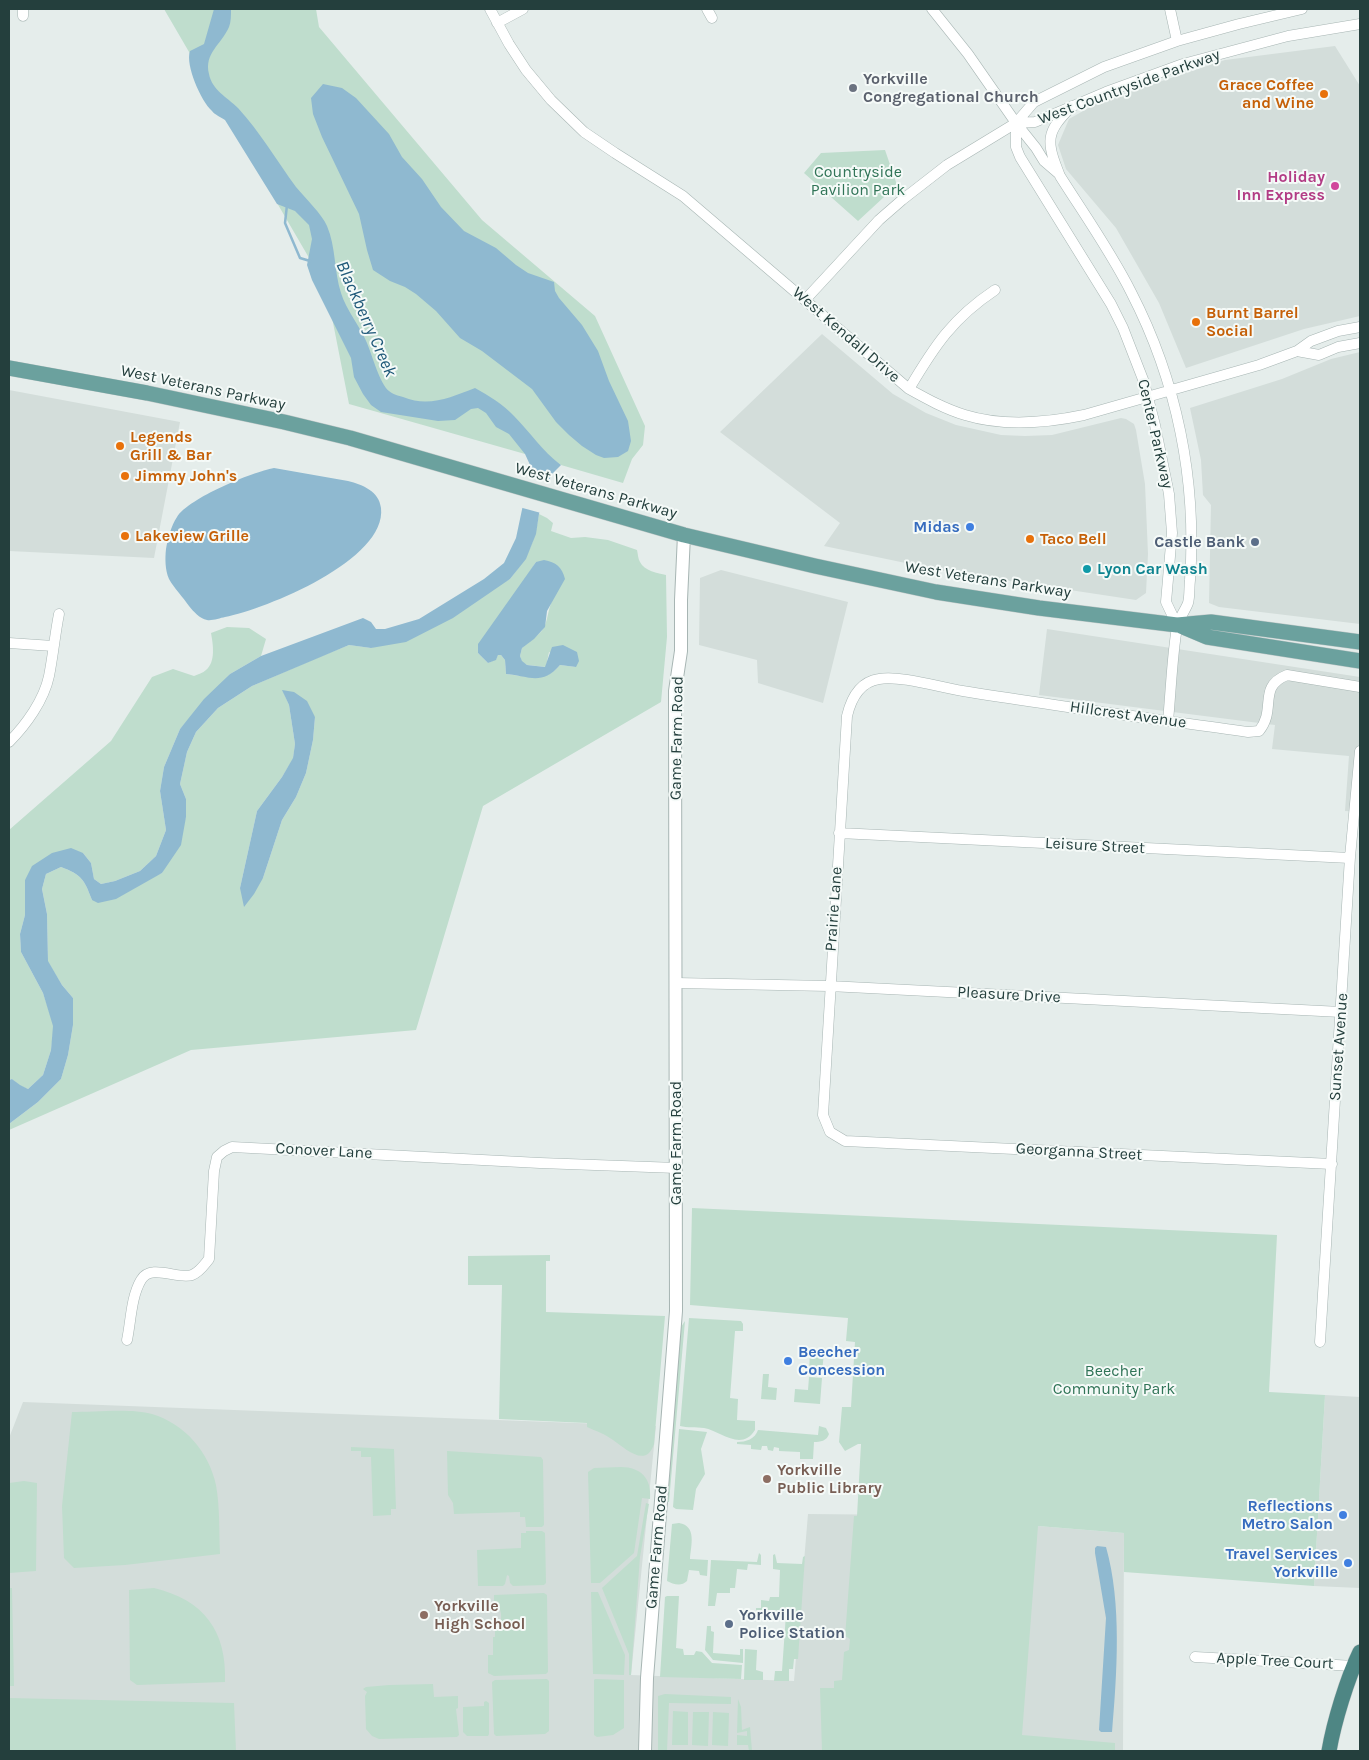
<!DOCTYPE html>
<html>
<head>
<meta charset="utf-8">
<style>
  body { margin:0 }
  #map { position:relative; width:1369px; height:1760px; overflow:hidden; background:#e5edeb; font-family:Karla,sans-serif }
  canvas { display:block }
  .frame { position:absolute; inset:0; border:10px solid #243f3d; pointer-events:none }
</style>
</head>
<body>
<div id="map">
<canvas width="1369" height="1760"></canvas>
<div class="frame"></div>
</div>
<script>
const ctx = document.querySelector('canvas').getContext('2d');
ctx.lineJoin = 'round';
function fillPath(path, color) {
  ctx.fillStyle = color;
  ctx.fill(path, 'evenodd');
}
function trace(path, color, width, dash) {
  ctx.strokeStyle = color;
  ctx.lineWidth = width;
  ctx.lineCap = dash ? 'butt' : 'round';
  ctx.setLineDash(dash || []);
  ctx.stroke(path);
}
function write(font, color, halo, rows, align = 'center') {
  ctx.font = font + ' Karla,sans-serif';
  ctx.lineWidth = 4;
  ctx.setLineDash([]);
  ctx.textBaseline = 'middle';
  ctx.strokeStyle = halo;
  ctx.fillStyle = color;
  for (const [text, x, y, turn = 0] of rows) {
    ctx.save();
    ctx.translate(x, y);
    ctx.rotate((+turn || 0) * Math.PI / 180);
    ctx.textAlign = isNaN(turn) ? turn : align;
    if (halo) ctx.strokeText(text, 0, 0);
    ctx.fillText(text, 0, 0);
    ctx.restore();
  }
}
fillPath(new Path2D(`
  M1335,46L1360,86V316L1304,329L1186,368L1159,303L1116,228L1066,169L1058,145L1069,119L1099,102L1225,60Z
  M822,334L893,394L926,413L956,425L1001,435L1025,436L1052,435L1121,418L1126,419L1134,424L1136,430L1145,484L1148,554L1146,593L1136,600L944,571L824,546L840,523L720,432Z
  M1360,352V624L1219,607L1209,603L1211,505L1203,495L1201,460L1190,408L1282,379L1331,359Z
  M9,390L180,422L154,558L9,551Z
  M721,570L848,602L823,703L758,683L757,660L699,645L700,578Z
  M1047,629L1360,677V812L1345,811L1349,756L1272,749L1275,725L1039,695Z
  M1325,1395L1360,1397V1588L1314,1586Z
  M23,1402L656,1426L631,1675L794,1681L808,1514L1016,1516L1038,1526L1124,1533L1123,1751H9V1438Z`), '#d3ddda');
fillPath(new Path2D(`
  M164,9H316L319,27L482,220L595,316L645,426L643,445L632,459L623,483L561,465L548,456L540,446L525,454L349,404L326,287Z
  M885,150L897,185L858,221L804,173L821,153Z
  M539,514L547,518L553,523L551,531L571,538L585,537L608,540L637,550C638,554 638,559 640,562C644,571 658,573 666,575L667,637L661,702L483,806L416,1030L191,1050L9,1130V1124L38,1102L61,1079L68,1055L73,1025V998L62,985L48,962L47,914L42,889L46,874L61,867C82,875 84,879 92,900L162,873L186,817V799L180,784L187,752L196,732L218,708L252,686L319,657L349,645L371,648L510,579C529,555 534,544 539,514ZM536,562L552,601C548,610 548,618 545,625C543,633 528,642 522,648L520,656L522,662L527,665L546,667L549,652L576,667L560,665C544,684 527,676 506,674L505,660L501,655H498L496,659L488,663L478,653ZM283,691L315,717L313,740L306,773L296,797L282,820L263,878L240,888L257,811L282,777L293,759L295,744L289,705Z
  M227,627L249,628L266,639L261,656L230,674L180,729L164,767L160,791L166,830L156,856L140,871L115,881L101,884L94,879L91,863L83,853L25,880V915L20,934L21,952L43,993L54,1026L51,1050L43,1075L28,1089L20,1086L12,1079L9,1080V830L111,741L152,677L173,669L194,676C198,674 203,673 206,670C216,662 213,644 211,633Z
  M692,1208L1277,1235L1269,1392L1325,1395L1314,1586L1124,1572V1533L1038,1526L1022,1735L1115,1743V1751H822L820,1688H834V1681L842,1680L844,1652L849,1650L850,1639L845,1636L846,1624L854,1516H857L861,1444H858L845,1451L839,1442L842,1407H851L855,1342L846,1341L848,1318L690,1305Z
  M550,1255V1261H546V1312L665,1316L654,1444C646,1469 625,1448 613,1440C605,1434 596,1431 587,1427V1423L499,1419L502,1285H468V1256Z
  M689,1318L741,1321L743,1324V1331H735L730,1398L738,1399L737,1420L755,1421V1430C741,1452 721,1431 704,1428C696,1427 687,1428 680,1426Z
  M685,1321L669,1502H667L681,1327Z
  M810,1350L824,1351L822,1374L809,1373Z
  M763,1374H769L768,1387L777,1388L776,1400L761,1399Z
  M809,1377L822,1378L820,1404L794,1402L795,1389L808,1390Z
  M72,1412C94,1412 132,1408 152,1414C185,1424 209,1452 216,1485C220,1507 219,1532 220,1554L125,1565L74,1568L64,1558L62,1506Z
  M819,1426L826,1428L829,1434C827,1441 820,1442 814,1442L813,1459H800V1452L779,1451V1448L774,1447L773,1451L768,1450L767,1446H762L761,1450L751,1449V1445L737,1444V1442C746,1442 755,1439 758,1430L818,1435Z
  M679,1429L707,1432L701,1449L705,1474L696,1489L693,1510L676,1509L673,1507Z
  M351,1447L394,1449L396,1509H391V1515L373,1516L371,1457H361V1451H351Z
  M447,1451L541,1457L543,1460L544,1525L542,1527H526L525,1517H520V1512L454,1514L453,1503L448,1495Z
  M621,1467C641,1467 652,1479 650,1499L642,1498L634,1553L600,1583H591L588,1472L594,1468Z
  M24,1481L37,1483L36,1571L9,1573V1483Z
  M646,1503L649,1504L640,1557L631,1675H629V1654L602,1588L637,1556Z
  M679,1523C697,1526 691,1545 690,1559L708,1560L707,1576L700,1575L699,1571L689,1570L687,1581C681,1587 673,1584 667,1581L672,1524Z
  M526,1531H542L545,1533L546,1583L544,1585L513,1586L510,1583L509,1576L507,1575L505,1584L503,1586H478L477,1550L521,1548V1533H526Z
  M759,1553L761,1555V1565L748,1564L747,1570L737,1569L735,1588H730V1593H717L715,1606H708L711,1560L757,1562Z
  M775,1554L777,1563L802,1564L803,1557L805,1556L798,1659H794L793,1669H789V1681H774L775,1671H782L786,1614L771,1613L769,1617L756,1616V1608H761V1600L769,1601L770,1597H779L780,1570L773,1569V1555Z
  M9,1588H12L14,1686H9Z
  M154,1588C204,1600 227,1631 225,1682L137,1685L130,1680L129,1590Z
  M591,1592H598L625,1655L624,1675L593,1674Z
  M544,1593L547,1595L548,1672L546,1674L494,1676L488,1673V1655H493V1637H495V1627H499C502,1620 502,1612 498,1605H494V1595Z
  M667,1596H679L676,1648L683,1649L684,1655H694L696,1651L702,1652L712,1663L742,1665L741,1679L660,1677L665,1597Z
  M707,1626H711V1631L714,1632L713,1653L740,1655V1649H743V1663L713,1660L705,1650Z
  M745,1649L757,1650L756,1670L763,1672V1680H744Z
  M547,1679L549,1681V1731L545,1734L496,1736L494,1734L492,1682L495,1680Z
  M595,1679L624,1680V1728L613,1735L597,1737L594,1735V1680Z
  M433,1684L434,1697L458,1696V1708L456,1709L459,1735L457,1737L379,1739L372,1736L366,1729L365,1696L367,1692L363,1689L366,1687L389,1685Z
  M665,1694L731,1697V1704L669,1703L667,1751H658V1696Z
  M9,1698L234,1703L236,1751H9Z
  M738,1699L741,1707L742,1730L750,1727L752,1751H749L748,1745H737V1735L747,1736V1731L737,1733Z
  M486,1701L489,1703V1734L488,1736H467L463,1732V1707L484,1706V1702Z
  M673,1711L688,1712V1745H672Z
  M693,1712H709L708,1746L692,1745Z
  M713,1712L729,1713L728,1746L712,1745Z`), '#bfddcd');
fillPath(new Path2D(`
  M214,9H231C231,15 231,22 229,27C221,45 204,53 209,74C212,90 227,97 238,108C260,132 277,161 296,187C305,198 322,214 327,226C336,247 334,271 341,293C346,310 360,326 367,343C372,355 380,384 389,391C392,394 399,396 403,397C429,408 451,397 475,388C489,396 503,404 514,416C530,432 542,451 561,465L551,475L539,514L536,534L526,559L510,579L453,618L406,642L371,648L349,645L252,686L218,708L196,732L187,752L180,784L186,799V817L181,845L162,873L116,899L98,903L92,900C84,879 82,875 61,867L46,874L42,889L47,914L48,961L62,985L73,998V1025L68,1055L61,1079L38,1102L9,1124V1080L12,1079L20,1085L28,1089L43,1075L51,1050L53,1026L43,993L21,952L20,934L25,915V880L32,866L52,853L71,848L83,853L91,863L94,879L101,884L115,881L140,871L156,856L166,830L160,791L164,767L180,729L204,699L230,674L261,656L363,618L371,622L376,629H385L419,619L484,579L504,563L516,538L531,467L525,454L509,434L496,427L486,413L478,408L471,409L455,420L438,421L381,412L371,405L363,394L354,377L351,358L312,280L307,265L312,239L309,225L295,211L277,204L225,120C221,117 215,115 212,111C201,101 185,65 190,51L204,44Z
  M323,84L342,88L356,98L389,134L402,157L422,179L441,207L464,231L496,248L516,265L528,273L554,282L555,291L559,298L582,325L598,351L609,381L628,421L631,441L628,451L618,457L604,458L596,455L582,446L569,435L556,422L532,389L482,351L460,338L436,311L416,294L405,287L390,281L373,270L367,250L359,214L322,137L313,114L311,98Z
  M274,468L348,481C363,485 379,491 381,508C387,560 266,609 225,617C220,618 212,621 207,620C200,619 193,611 189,606C183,597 174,588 169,579C165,570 165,558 166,549C168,538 171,526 177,517C189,498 252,472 274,468Z
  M544,560C556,562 562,567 565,579L547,611L545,627L534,639L522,648L520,656L522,661L527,665L545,667L552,647L563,645L577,652L579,661L576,667L560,665C542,686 529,676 506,674L505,660L501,655H498L496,660L488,663L478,653V644L536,562Z
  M282,690L294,692L307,701L315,717L313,740L306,773L296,797L282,820L263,878L254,894L244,907L240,888L257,811L282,777L293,758L295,744L289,705Z
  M1097,1546L1106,1547C1122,1603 1117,1674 1112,1732H1101L1099,1730L1106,1618L1095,1553V1548Z`), '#8fb9d0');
fillPath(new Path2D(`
  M527,472L552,480L541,513L519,507Z`), '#e5edeb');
trace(new Path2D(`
  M287,205L285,223L300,258L310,261`), '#8fb9d0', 2.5);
const minor = new Path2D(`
  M490,9L509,44L526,70L551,100L584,132L615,153L683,196L909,389C927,399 945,409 965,415C1004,427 1046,423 1084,415L1259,365L1297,351L1311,341L1338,331L1360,327
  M707,9L712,18
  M932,9L968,54L1016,123L1036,148L1044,161L1058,173
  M1170,9L1177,41
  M23,16V9
  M497,23L523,9
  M1072,106C1045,133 1046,141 1060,176C1084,214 1111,252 1131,292C1177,381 1197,480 1190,580C1189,587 1190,596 1188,603C1185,611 1179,618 1177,627C1172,657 1171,690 1168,721
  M1016,123V147L1020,157L1111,304L1123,328L1144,382L1155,425L1169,494L1172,533L1166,602L1177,625
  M1016,123L1035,122L1106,92L1183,64L1288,36L1360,24
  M805,300L879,220L902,200L947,165L1016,123L1034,102L1104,67L1177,41L1239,24L1302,9
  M1297,351L1319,355L1338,347L1360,343
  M909,389C935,345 953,318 995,290
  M9,643L53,646
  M9,742C26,725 44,700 49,676C53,656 55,634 59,614
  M839,833L1350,858
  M676,983L829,986L1341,1012
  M1332,1164L845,1141L830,1132L823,1115L847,716C851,699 859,682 879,679C902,675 945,689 969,692C1062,707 1155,719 1248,732L1259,731C1277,709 1257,687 1287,675L1360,687
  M127,1340C131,1321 131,1297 141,1280C151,1263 178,1280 192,1275C200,1272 204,1265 209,1259L214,1171L217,1157L224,1151L232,1147L540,1163L677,1168
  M1320,1342L1350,857L1360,751
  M1195,1657L1354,1666`);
const tertiary = new Path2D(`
  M645,1751L647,1678L676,1311L675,691L681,651V600L684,535`);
const primary = new Path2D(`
  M9,368L147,393L284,422L350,438L684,535L815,566L936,592L1039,608L1177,625L1211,622L1360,642
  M1181,626L1207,637L1360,661`);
const trunk = new Path2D(`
  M1329,1751C1334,1722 1347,1679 1360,1652`);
trace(minor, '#a7b5b3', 11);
trace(tertiary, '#a7b5b3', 14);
trace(primary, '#c2c9c9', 16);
trace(trunk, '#c2c9c9', 16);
trace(minor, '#fff', 10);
trace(tertiary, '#fff', 12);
trace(primary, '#6ba19e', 15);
trace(trunk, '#4e8684', 15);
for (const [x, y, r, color] of [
  [853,88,5,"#6b7280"],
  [1324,94,5,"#e8710a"],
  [1335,186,5,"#d1479c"],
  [1196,322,5,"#e8710a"],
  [120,446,5,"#e8710a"],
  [125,476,5,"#e8710a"],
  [970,527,5,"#3f7fe0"],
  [125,536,5,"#e8710a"],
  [1030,539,5,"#e8710a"],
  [1255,542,5,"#5c6f8a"],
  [1087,569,5,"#0f9aa8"],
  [788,1361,5,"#3f7fe0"],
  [767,1479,5,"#8d6e63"],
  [1343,1515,5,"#3f7fe0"],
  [1348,1563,5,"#3f7fe0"],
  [424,1615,5,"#8d6e63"],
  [729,1624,5,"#5c6f8a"]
]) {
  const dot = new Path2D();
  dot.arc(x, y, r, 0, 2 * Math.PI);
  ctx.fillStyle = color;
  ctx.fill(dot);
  trace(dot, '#f5faf8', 2);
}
write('bold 16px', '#5b616d', '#f5faf8', [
  ["Yorkville",863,79],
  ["Congregational Church",863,97]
], 'left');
write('bold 16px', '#c56008', '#f5faf8', [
  ["Grace Coffee",1314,85,"right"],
  ["and Wine",1314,103,"right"],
  ["Burnt Barrel",1206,313],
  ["Social",1206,331],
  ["Legends",130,437],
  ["Grill & Bar",130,455],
  ["Jimmy John's",135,476],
  ["Lakeview Grille",135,536],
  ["Taco Bell",1040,539]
], 'left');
write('16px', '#243f3d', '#f5faf8', [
  ["West Countryside Parkway",1129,87,-20],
  ["West Kendall Drive",846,335,41],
  ["West Veterans Parkway",203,388,12],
  ["Center Parkway",1155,434,77],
  ["West Veterans Parkway",596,491,16],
  ["West Veterans Parkway",988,580,9],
  ["Hillcrest Avenue",1128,715,8],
  ["Game Farm Road",677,738,-89],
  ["Leisure Street",1095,846,3],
  ["Prairie Lane",834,909,-86],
  ["Pleasure Drive",1009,995,3],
  ["Sunset Avenue",1339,1047,-86],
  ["Game Farm Road",676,1143,-90],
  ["Conover Lane",324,1151,3],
  ["Georganna Street",1079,1152,3],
  ["Game Farm Road",657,1547,-85],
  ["Apple Tree Court",1275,1661,3]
]);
write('16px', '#307457', '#f5faf8', [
  ["Countryside",858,172],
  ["Pavilion Park",858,190],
  ["Beecher",1114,1371],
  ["Community Park",1114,1389]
]);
write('bold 16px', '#b23c85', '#f5faf8', [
  ["Holiday",1325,177],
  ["Inn Express",1325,195]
], 'right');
write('bold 16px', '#366cbe', '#f5faf8', [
  ["Midas",960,527],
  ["Beecher",798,1352,"left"],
  ["Concession",798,1370,"left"],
  ["Reflections",1333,1506],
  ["Metro Salon",1333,1524],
  ["Travel Services",1338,1554],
  ["Yorkville",1338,1572]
], 'right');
write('bold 16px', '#4e5e75', '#f5faf8', [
  ["Castle Bank",1245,542],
  ["Yorkville",739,1615,"left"],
  ["Police Station",739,1633,"left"]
], 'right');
write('bold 16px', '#0d838f', '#f5faf8', [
  ["Lyon Car Wash",1097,569]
], 'left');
write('bold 16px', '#785e54', '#f5faf8', [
  ["Yorkville",777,1470],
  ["Public Library",777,1488],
  ["Yorkville",434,1606],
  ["High School",434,1624]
], 'left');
write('italic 18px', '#205979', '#f5faf8', [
  ["Blackberry Creek",366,319,66]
]);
</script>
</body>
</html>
